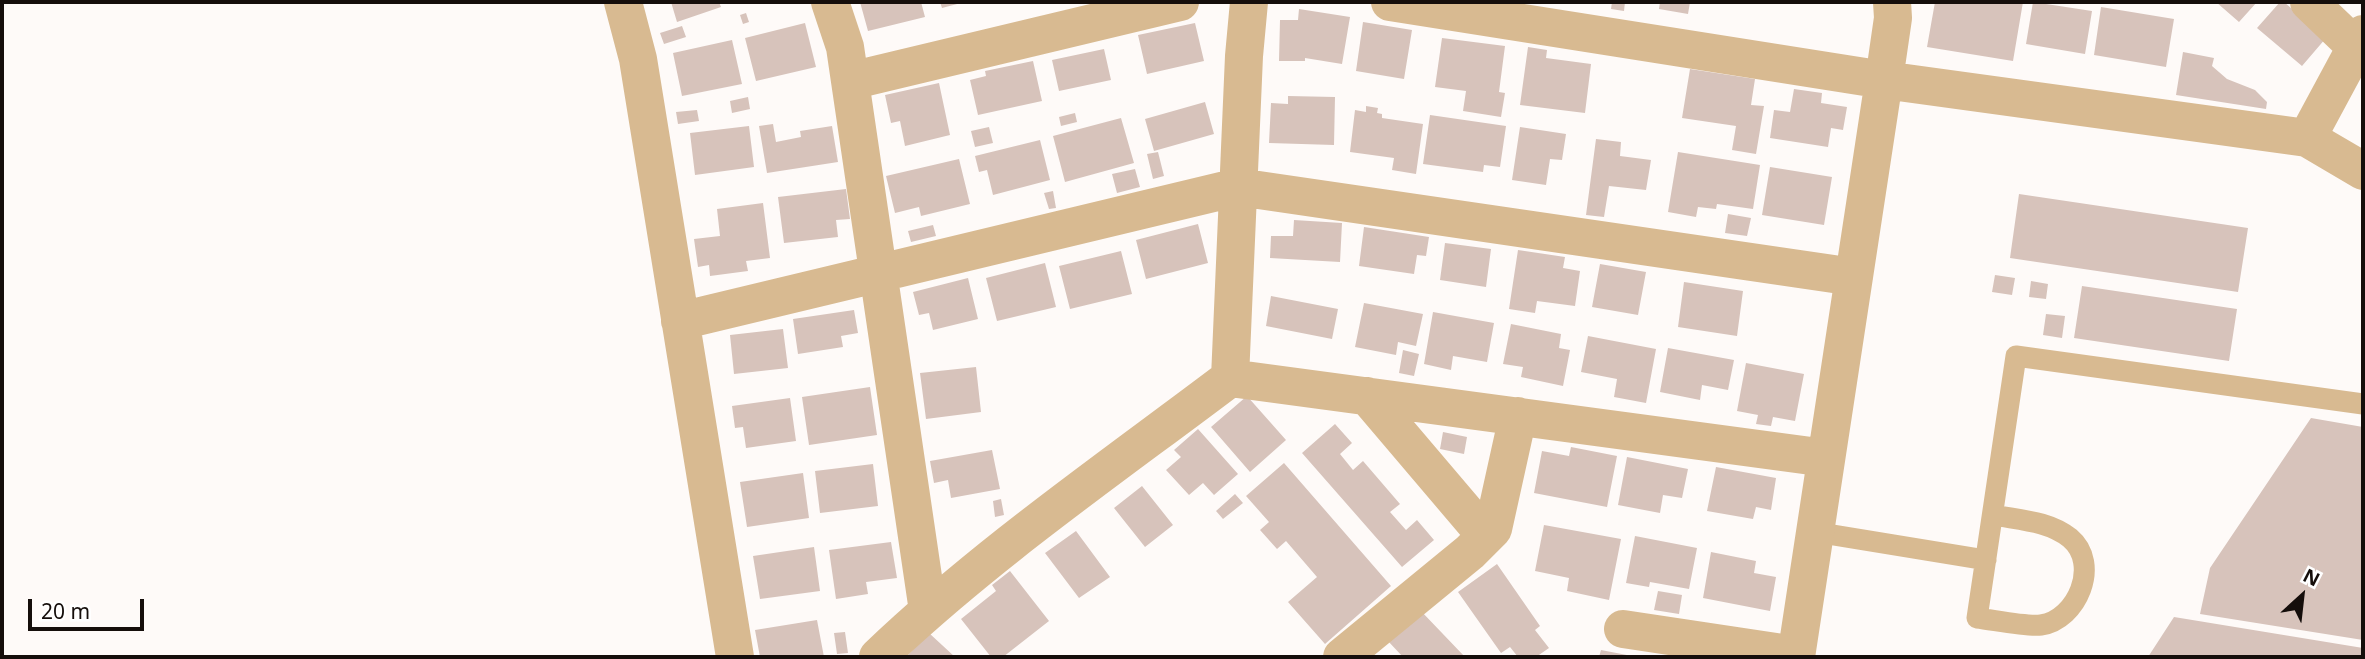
<!DOCTYPE html>
<html>
<head>
<meta charset="utf-8">
<style>
  body { margin:0 }
  #map { position:relative; width:2365px; height:659px; overflow:hidden; background:#fefaf8; font-family:"Noto Sans",sans-serif }
  canvas { display:block }
  .frame { position:absolute; inset:0; border:4px solid #150e0b; pointer-events:none }
  .north { position:absolute; left:2267px; top:561px; width:70px; height:70px; -webkit-text-stroke:5px #fff; paint-order:stroke; rotate:27deg; font-size:19px; font-weight:700; line-height:28px; text-align:center; color:#150e0b }
  .north::after { content:''; display:block; margin:auto; width:24px; height:32px; background:#150e0b; clip-path:polygon(50% 0,100% 100%,50% 72%,0 100%) }
  .scale { position:absolute; left:28px; top:599px; width:116px; height:32px; box-sizing:border-box; border:4px solid #150e0b; border-top:0; padding-left:9px; font-size:21px; line-height:24px; white-space:nowrap; color:#150e0b; -webkit-text-stroke:5px #fff; paint-order:stroke }
</style>
</head>
<body>
<div id="map">
<canvas width="2365" height="659"></canvas>
<div class="frame"></div>
<div class="north">N</div>
<div class="scale">20 m</div>
</div>
<script>
const ctx = document.querySelector('canvas').getContext('2d');
ctx.lineJoin = 'round';
function fillPath(path, color) {
  ctx.fillStyle = color;
  ctx.fill(path, 'evenodd');
}
function trace(path, color, width, dash) {
  ctx.strokeStyle = color;
  ctx.lineWidth = width;
  ctx.lineCap = dash ? 'butt' : 'round';
  ctx.setLineDash(dash || []);
  ctx.stroke(path);
}
fillPath(new Path2D(`
  M671,2H719L721,7L677,22Z
  M860,2H921L925,17L868,31Z
  M940,2H961V3L942,8Z
  M1612,2H1625L1624,11L1611,9Z
  M1660,2H1690L1688,14L1659,9Z
  M1935,2H2023L2013,61L1927,47Z
  M2033,2L2092,11L2085,54L2026,44Z
  M2216,2H2257L2239,22Z
  M2280,2H2284L2326,38L2302,66L2257,28Z
  M2101,7L2174,19L2166,67L2094,55Z
  M1299,9L1350,17L1342,64L1305,58V61H1279L1280,20H1298Z
  M746,13L749,22L743,24L740,15Z
  M1363,22L1412,30L1404,79L1356,71Z
  M805,23L816,67L756,81L745,38Z
  M1195,23L1204,61L1147,74L1138,35Z
  M682,26L686,37L664,44L660,33Z
  M1442,38L1505,46L1499,92L1505,93L1501,117L1463,111L1466,91L1435,87Z
  M732,40L742,84L682,96L673,53Z
  M1528,47L1547,50L1546,58L1591,64L1585,113L1520,105Z
  M1104,49L1111,80L1059,91L1052,60Z
  M2183,52L2214,58L2212,66L2227,79L2255,90L2267,102L2266,109L2176,95Z
  M1033,61L1042,101L978,115L970,80L986,76L985,71Z
  M1690,69L1755,79L1751,105L1764,106L1756,154L1732,150L1736,126L1682,118Z
  M939,83L950,135L905,146L900,121L891,123L885,95Z
  M1794,89L1822,93L1821,103L1847,107L1843,130L1831,128L1828,147L1770,138L1774,110L1790,112Z
  M1288,96L1335,97L1334,145L1269,143L1271,103L1288,104Z
  M748,97L750,109L732,113L730,101Z
  M1205,102L1214,134L1154,151L1145,119Z
  M1366,106L1378,108L1377,113L1382,114V118L1423,124L1416,174L1392,170L1394,158L1350,152L1355,110L1366,112Z
  M697,110L699,121L678,124L676,112Z
  M1075,113L1077,122L1061,126L1059,117Z
  M1430,115L1506,126L1500,167L1484,165L1483,172L1423,164Z
  M1121,118L1134,163L1065,182L1053,136Z
  M773,124L776,142L801,137L800,131L832,126L838,162L767,173L759,126Z
  M749,126L754,167L695,175L690,133Z
  M989,127L993,143L975,147L971,131Z
  M1520,127L1566,134L1562,160L1550,159L1546,185L1512,180Z
  M1596,139L1621,142L1620,156L1651,160L1646,190L1609,186L1604,217L1586,215Z
  M1040,140L1050,180L993,195L987,170L979,172L975,156Z
  M1158,152L1164,176L1153,179L1147,154Z
  M1678,152L1760,165L1753,209L1717,204L1716,209L1698,207L1696,217L1668,212Z
  M959,159L970,204L921,216L919,207L895,213L886,176Z
  M1770,167L1832,177L1824,225L1762,215Z
  M1135,169L1140,187L1117,193L1112,174Z
  M846,189L850,219L836,220L838,237L784,243L778,197Z
  M1053,191L1056,208L1049,209L1044,193Z
  M2019,194L2248,228L2238,292L2010,258Z
  M763,203L770,258L746,261L748,271L710,276L709,265L698,267L694,239L720,236L717,209Z
  M1728,214L1751,218L1747,236L1725,233Z
  M1294,220L1342,223L1340,262L1270,258L1271,236H1293Z
  M1198,224L1208,263L1146,279L1136,240Z
  M933,225L936,236L911,242L908,231Z
  M1364,227L1429,237L1426,256L1417,255L1414,274L1359,266Z
  M1445,243L1491,249L1486,287L1440,280Z
  M1518,250L1565,257L1563,268L1580,271L1575,306L1537,301L1535,313L1509,309Z
  M1121,251L1132,294L1070,309L1059,266Z
  M1045,263L1056,307L997,321L986,278Z
  M1600,264L1646,272L1638,315L1592,307Z
  M1995,275L2015,278L2012,295L1992,292Z
  M968,278L978,319L933,330L929,313L919,315L913,292Z
  M2031,281L2048,284L2046,299L2029,297Z
  M1684,282L1743,291L1737,336L1678,327Z
  M2082,286L2237,309L2229,361L2074,338Z
  M1271,296L1338,309L1332,339L1266,326Z
  M1364,303L1423,314L1416,346L1398,342L1396,355L1355,347Z
  M854,310L858,333L841,336L843,347L798,354L793,319Z
  M1433,312L1494,323L1487,362L1453,356L1451,370L1424,364Z
  M2046,314L2065,316L2062,338L2043,335Z
  M1511,324L1561,334L1559,348L1570,350L1563,386L1521,377L1523,367L1503,364Z
  M783,329L788,368L734,374L730,335Z
  M1588,336L1656,349L1646,403L1614,397L1617,379L1581,372Z
  M1668,348L1734,360L1728,390L1702,385L1700,400L1660,392Z
  M1403,350L1419,354L1414,376L1399,373Z
  M1746,363L1804,374L1795,421L1773,417L1771,426L1756,424L1758,415L1737,411Z
  M976,367L981,412L926,419L920,373Z
  M870,387L877,435L809,445L802,397Z
  M1247,396L1286,440L1250,472L1211,427Z
  M790,398L796,441L746,448L743,427L735,428L732,406Z
  M2311,418L2363,427V640L2200,614L2210,568Z
  M1335,424L1352,443L1340,454L1353,470L1363,461L1400,504L1390,512L1406,530L1417,520L1434,540L1402,567L1302,453Z
  M1198,429L1238,474L1214,495L1203,483L1189,495L1166,470L1181,457L1174,450Z
  M1443,432L1467,437L1464,454L1440,449Z
  M1571,447L1617,456L1607,507L1534,493L1542,451L1569,456Z
  M992,450L1000,489L951,498L948,480L934,483L930,461Z
  M1627,457L1688,469L1682,498L1663,495L1660,513L1618,505Z
  M1284,463L1391,586L1325,644L1288,602L1317,577L1286,541L1277,549L1260,530L1269,522L1246,496Z
  M873,464L878,506L820,513L815,471Z
  M1716,467L1776,478L1771,510L1756,507L1753,519L1707,511Z
  M803,473L809,518L747,527L740,482Z
  M1142,486L1173,525L1145,547L1114,508Z
  M1235,494L1243,503L1223,519L1216,511Z
  M1001,499L1004,515L995,517L993,501Z
  M1544,525L1621,539L1609,600L1567,591L1569,578L1535,571Z
  M1076,531L1110,577L1079,598L1045,553Z
  M1635,536L1697,548L1689,589L1650,582L1649,587L1626,583Z
  M891,542L897,578L866,582L868,594L836,599L829,550Z
  M814,547L820,591L760,599L753,556Z
  M1711,552L1756,561L1754,573L1776,577L1770,611L1703,598Z
  M1497,564L1540,626L1535,630L1549,648L1536,657H1518L1510,647L1501,653L1458,592Z
  M1010,571L1049,621L1003,657H991L961,619L996,591L992,585Z
  M1658,591L1682,595L1679,614L1654,610Z
  M1420,610L1465,657H1403L1387,640Z
  M2174,617L2363,648V657H2148Z
  M817,620L824,657H760L755,630Z
  M845,632L848,653L837,654L834,633Z
  M929,633L955,657H906Z
  M1601,650L1632,656V657H1599Z`), '#d7c3bb');
trace(new Path2D(`
  M1994,515C2020,520 2049,521 2070,538C2101,564 2077,620 2041,625C2026,627 1994,620 1977,618L2016,356L2363,404
  M1815,532L1986,560`), '#d8ba91', 21);
trace(new Path2D(`
  M623,2L638,59L735,657
  M830,2L845,47L928,611
  M1390,2L1884,80L2307,138L2363,171
  M2309,2L2356,47
  M850,81L1180,2
  M2307,138L2363,34
  M680,321L1238,187L1854,277
  M1230,378L1244,56L1249,2
  M1367,396L1486,536
  M1623,629L1796,655
  M878,657C986,554 1111,468 1230,378L1826,458
  M1342,657L1470,552L1493,529L1518,416
  M1796,657L1884,80L1893,18L1892,2`), '#d8ba91', 38);
</script>
</body>
</html>
